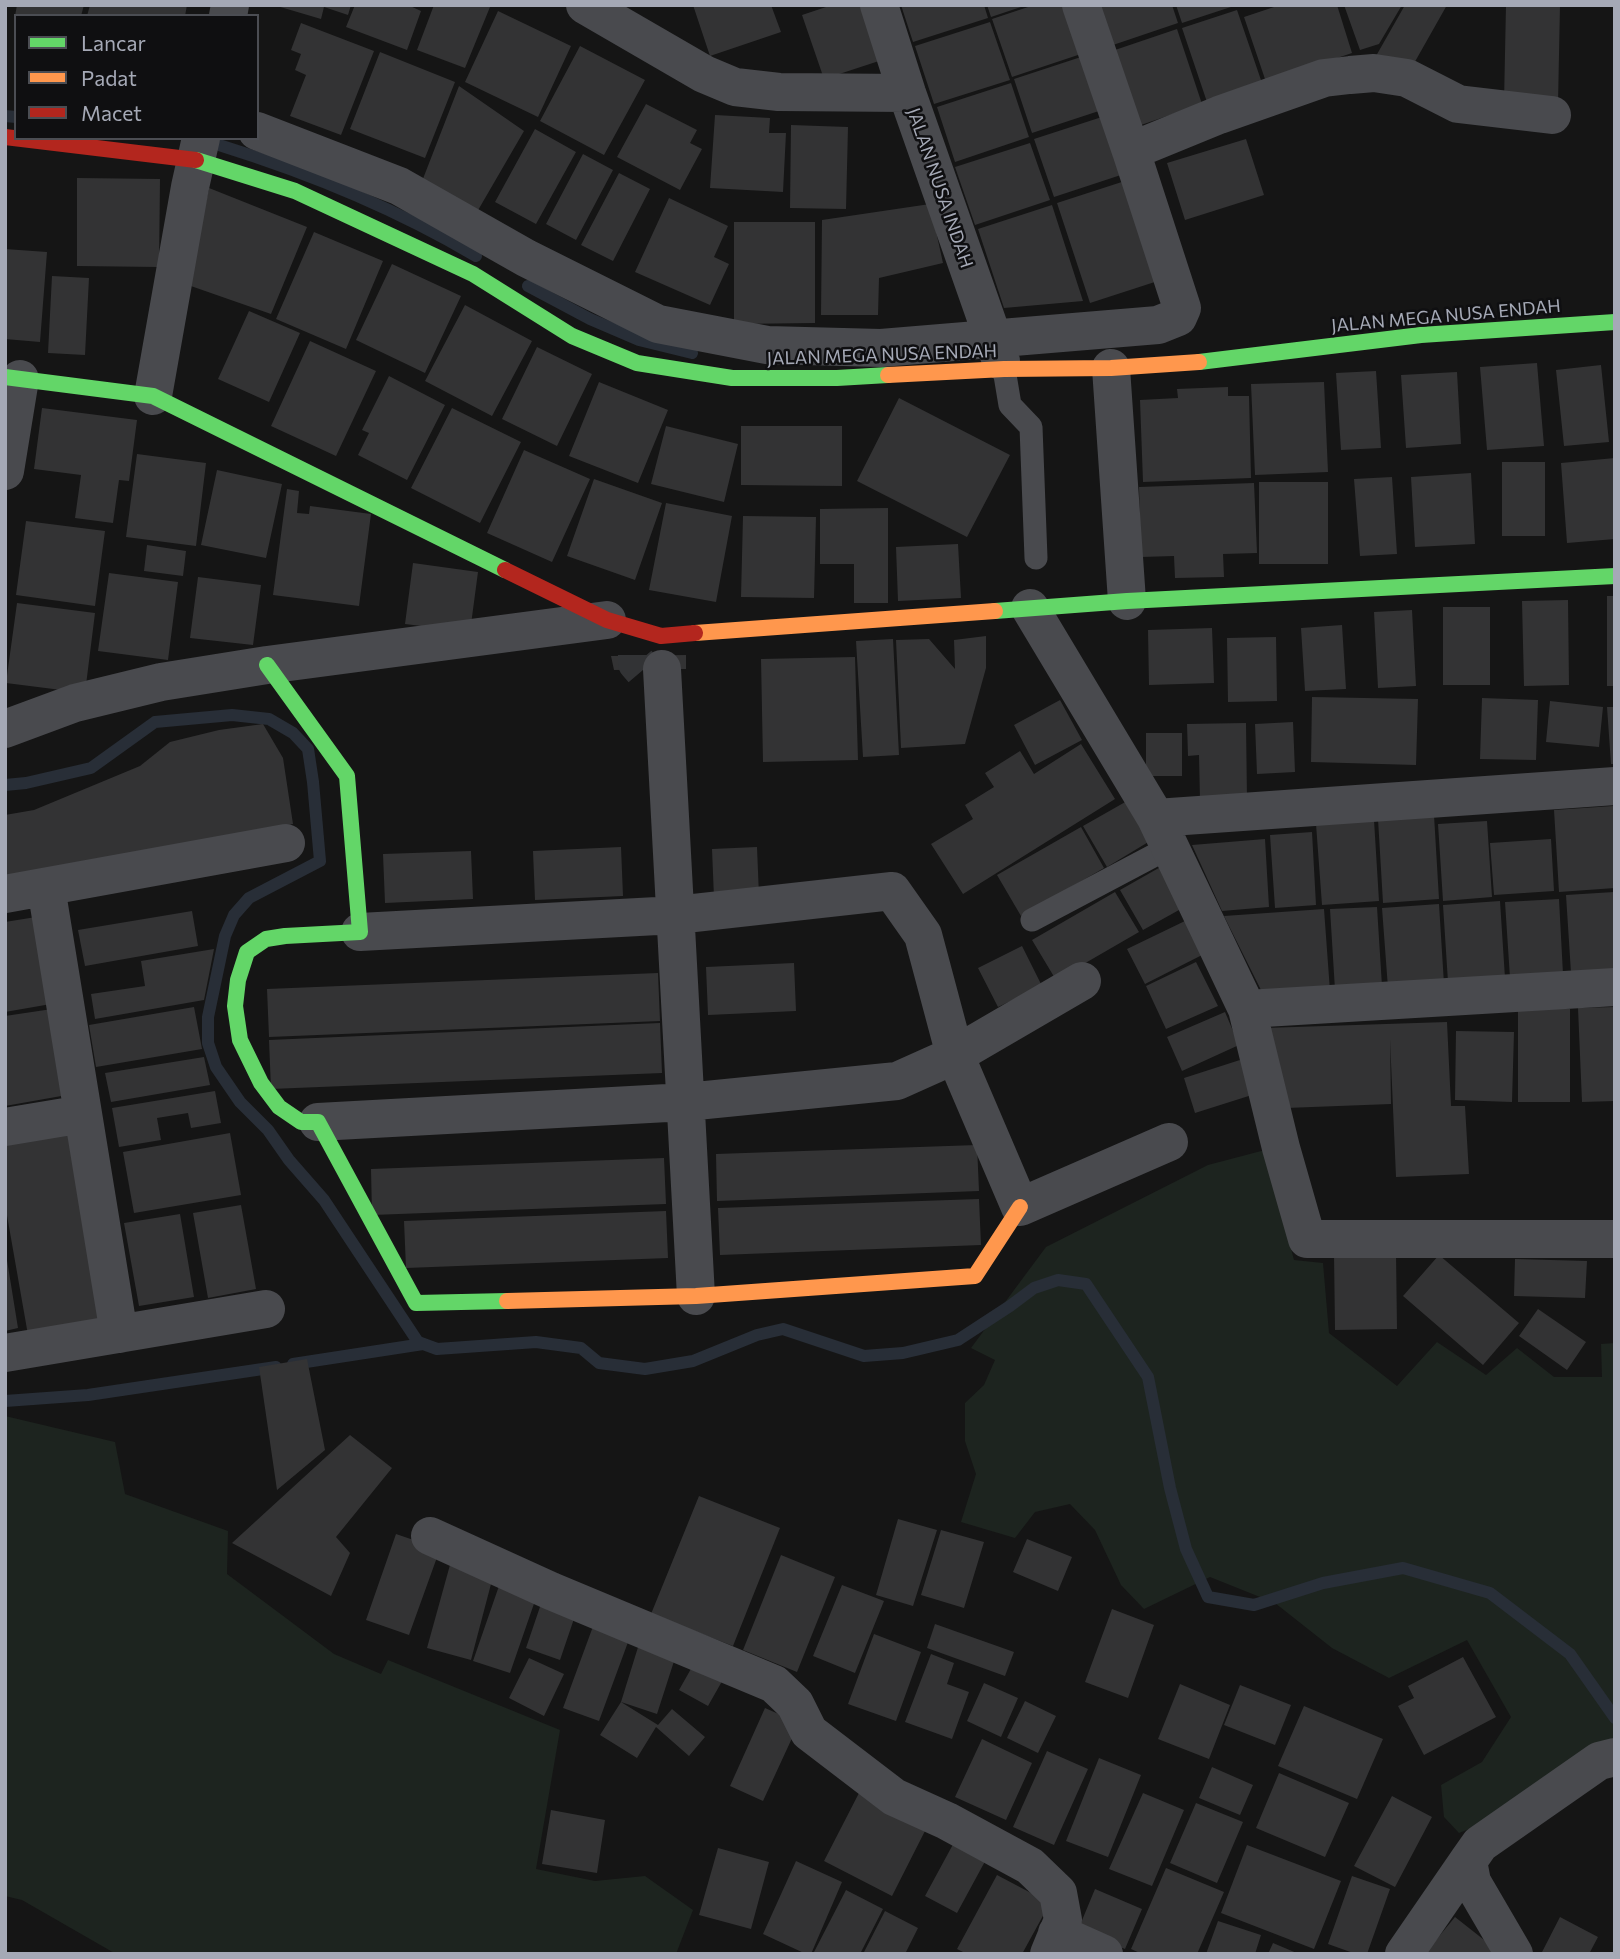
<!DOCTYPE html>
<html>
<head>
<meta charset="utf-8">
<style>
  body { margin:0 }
  #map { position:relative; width:1620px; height:1959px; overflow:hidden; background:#151515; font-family:Commissioner,sans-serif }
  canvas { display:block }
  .frame { position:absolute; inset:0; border:7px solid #a5a9b6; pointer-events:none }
  .legend { position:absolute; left:14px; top:14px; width:245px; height:126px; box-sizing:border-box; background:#0f0f11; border:2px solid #4b4d53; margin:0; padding:9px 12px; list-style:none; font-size:21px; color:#a5a9b6 }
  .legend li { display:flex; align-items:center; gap:14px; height:35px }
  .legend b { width:35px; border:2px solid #4b4d53 }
</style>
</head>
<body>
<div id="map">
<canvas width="1620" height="1959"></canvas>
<div class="frame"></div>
<ul class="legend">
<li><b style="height:9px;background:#63d668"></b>Lancar</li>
<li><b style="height:9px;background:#ff974d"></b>Padat</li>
<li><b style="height:9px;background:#b3261e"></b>Macet</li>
</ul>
</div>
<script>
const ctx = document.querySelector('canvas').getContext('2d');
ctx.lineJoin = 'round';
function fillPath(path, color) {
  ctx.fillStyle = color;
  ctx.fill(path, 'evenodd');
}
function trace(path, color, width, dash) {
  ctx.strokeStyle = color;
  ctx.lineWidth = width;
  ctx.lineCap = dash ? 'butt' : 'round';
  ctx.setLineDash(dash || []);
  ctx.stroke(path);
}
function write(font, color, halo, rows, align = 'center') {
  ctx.font = font + ' Commissioner,sans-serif';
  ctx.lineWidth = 5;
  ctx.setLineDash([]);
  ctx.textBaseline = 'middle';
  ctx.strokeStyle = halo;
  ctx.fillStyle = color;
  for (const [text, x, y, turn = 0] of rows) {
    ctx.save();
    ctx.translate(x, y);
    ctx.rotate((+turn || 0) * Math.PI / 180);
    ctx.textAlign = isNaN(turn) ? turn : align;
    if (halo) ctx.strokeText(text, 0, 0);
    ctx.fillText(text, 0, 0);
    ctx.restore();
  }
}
fillPath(new Path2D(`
  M1265,1150L1294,1260L1323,1263L1329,1333L1397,1386L1437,1342L1486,1375L1517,1348L1554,1377H1602L1601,1344L1615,1343V1740L1492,1820L1459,1833L1444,1817L1441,1785L1482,1762L1511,1717L1467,1640L1389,1678L1332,1648L1275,1603L1210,1577L1144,1609L1121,1585L1095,1530L1070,1504L1035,1512L1015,1538L961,1522L976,1474L965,1441V1403L984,1385L995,1360L971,1348L1046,1247L1208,1165Z
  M5,1416L115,1442L125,1494L228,1531L227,1574L334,1654L381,1674L388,1660L560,1730L536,1869L595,1881L645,1876L693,1910L676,1954H116L22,1900L5,1896Z`), '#1d241f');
trace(new Path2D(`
  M5,116L16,117
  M219,145C309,173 395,208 476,256
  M528,286L590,319L639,340L692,353
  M5,785L26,783L91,768L155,722L232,715L269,719L293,733L308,749L313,782L320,861L249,898L234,915L225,936L208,1017V1043L216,1067L240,1102L268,1130L289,1160L324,1200L418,1342L437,1349L536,1342L581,1348L599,1363L645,1369L693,1361L757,1335L783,1329L864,1356L903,1353L958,1340L1010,1306L1034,1288L1058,1280L1086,1284L1148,1377L1170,1488L1186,1549L1208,1597L1254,1605L1323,1583L1403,1568L1490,1593L1570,1654L1615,1718
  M293,1364L423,1344
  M5,1401L88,1395L276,1367`), '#282e37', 12);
fillPath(new Path2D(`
  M17,5H84L81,16H15Z
  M90,5H187L185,16H87Z
  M351,5L348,15L324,7L321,19L277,6Z
  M355,5H408L421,11L407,50L346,27Z
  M434,5L490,7L465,68L417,50Z
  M693,5H771L781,32L710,56Z
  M832,5H863L882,60L824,79L802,15Z
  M901,5H984L988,18L913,42Z
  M987,5H1024V6L991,17Z
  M1034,5H1072L1087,52L1012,77L992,19Z
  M1099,5H1172L1178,23L1113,45Z
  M1176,5H1234V6L1182,23Z
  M1280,5H1337L1352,53L1266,82L1244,17Z
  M1344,5H1402L1379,44L1360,50Z
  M1405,5H1447L1408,74L1376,56Z
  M1506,5H1560L1558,104L1504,102Z
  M1237,10L1262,83L1207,102L1182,28Z
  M498,11L571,46L538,117L465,82Z
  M990,22L1010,80L934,104L915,46Z
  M301,23L374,51L341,135L290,116L306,75L295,70L301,54L291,50Z
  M1177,29L1202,104L1141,125L1115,50Z
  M580,46L645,80L604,155L540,121Z
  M380,52L455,82L425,158L350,129Z
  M1087,55L1105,109L1032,133L1014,79Z
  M1011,83L1029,137L955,162L937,107Z
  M459,86L524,131L477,212L419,189Z
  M646,104L697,130L690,143L702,149L680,190L617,157Z
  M715,115L770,118L769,133H786L783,192L710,188Z
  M1108,115L1127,173L1054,197L1034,139Z
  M791,125L848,127L846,209L790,208Z
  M535,129L576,152L536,224L495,202Z
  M1246,139L1264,195L1185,220L1167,163Z
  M1030,143L1050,200L975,225L955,167Z
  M583,154L613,170L576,240L546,224Z
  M619,173L650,189L613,261L581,245Z
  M77,178L160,179L159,267L77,266Z
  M1131,179L1164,279L1090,303L1057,203Z
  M209,188L307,227L271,314L188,285Z
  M669,198L728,226L714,257L729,264L710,305L635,272Z
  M930,204L943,263L879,278L878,315H821L822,220Z
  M1052,205L1083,301L1004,308L978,229Z
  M734,222H815V323L734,324Z
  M314,232L383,261L346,349L276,319Z
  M5,249L47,252L40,342L5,339Z
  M392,264L461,296L425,373L356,340Z
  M52,276L89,278L85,355L48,353Z
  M465,305L532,341L492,416L425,381Z
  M249,311L300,333L269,402L218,379Z
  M310,341L376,371L336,456L271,426Z
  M537,347L592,374L557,446L502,419Z
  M1537,363L1544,446L1487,450L1480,367Z
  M1601,365L1609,442L1564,446L1556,370Z
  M1376,371L1381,448L1341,450L1336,373Z
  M1457,372L1461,444L1406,448L1401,375Z
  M389,376L445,405L407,480L358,455L369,433L362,430Z
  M599,382L668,410L638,483L569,456Z
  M1324,382L1328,472L1255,475L1251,384Z
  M1228,387V396H1249L1251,478L1143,482L1140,400L1178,398L1177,389Z
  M899,398L1010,455L967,537L857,481Z
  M42,408L137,420L129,481L119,480L113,523L75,518L81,475L34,469Z
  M452,408L521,442L480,523L411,488Z
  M666,426L738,444L724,502L651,484Z
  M741,426H842V486L741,485Z
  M524,450L590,479L552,562L487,533Z
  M137,454L206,463L196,546L126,537Z
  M1615,458V539L1567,543L1561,463Z
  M1502,462H1545V536H1502Z
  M217,470L282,484L266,558L201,545Z
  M1471,473L1475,544L1415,547L1411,477Z
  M1392,477L1397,554L1360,556L1354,479Z
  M594,479L662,503L635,580L567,556Z
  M1259,482H1328V564H1259Z
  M1254,483L1257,553L1223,554L1224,577L1175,578L1174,556L1141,557L1139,487Z
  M287,489L299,491L297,513L309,514L310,506L371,514L359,606L273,595Z
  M666,503L732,516L716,602L649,590Z
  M888,508V603H854V564H820V509Z
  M743,516L816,517L814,598L741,597Z
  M26,521L105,531L95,606L16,595Z
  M958,544L961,598L898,601L896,547Z
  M147,545L186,551L183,576L144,571Z
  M413,563L478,572L470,632L405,624Z
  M109,573L178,582L168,660L98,651Z
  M198,577L261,585L253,645L190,638Z
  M1607,596H1615V686H1607Z
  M1568,600L1569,685L1524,686L1522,601Z
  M17,603L95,613L85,693L6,683Z
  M1443,607H1490V685H1443Z
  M1412,610L1416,686L1378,688L1374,612Z
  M1342,625L1346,689L1305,691L1301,628Z
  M1212,628L1214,683L1149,685L1148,630Z
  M986,636V668L965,744L901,748L896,640L929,639L955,669L954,640Z
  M1276,637L1277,701L1228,702L1227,638Z
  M893,639L899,755L863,757L856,641Z
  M686,655V669L614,670L611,656Z
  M855,657L858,760L763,762L761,659Z
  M1312,697L1418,699L1416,765L1311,762Z
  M1482,698L1538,700L1536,760L1480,759Z
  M1060,700L1082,740L1035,765L1014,725Z
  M1550,701L1603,707L1599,747L1546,742Z
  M1607,707H1615V764H1611Z
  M1293,722L1295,772L1257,774L1255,724Z
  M1246,723L1247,800H1200L1199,755L1188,756L1187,724Z
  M263,724L283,758L293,824L5,876V815L34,810L140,766L170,742L219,730Z
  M1146,733H1182V776H1146Z
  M1081,744L1115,799L963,894L931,844L973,819L965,805L994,787L985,773L1020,751L1034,774Z
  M1127,801L1150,841L1107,867L1083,826Z
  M1613,806L1615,888L1559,892L1554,810Z
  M1434,815L1439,899L1383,903L1378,819Z
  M1374,820L1379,901L1322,905L1316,824Z
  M1487,821L1492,897L1443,901L1438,824Z
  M1081,827L1104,868L1021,916L997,875Z
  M1312,832L1316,905L1275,908L1270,835Z
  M1265,839L1269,907L1222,911L1192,845Z
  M1551,839L1554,891L1494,895L1490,843Z
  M621,847L623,896L535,900L533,851Z
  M757,847L759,896L714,898L712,849Z
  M471,851L473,899L385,903L383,854Z
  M1164,865L1188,905L1143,930L1120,890Z
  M1115,892L1139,932L1056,980L1032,940Z
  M1614,892L1615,970L1571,973L1566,895Z
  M1559,899L1563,974L1510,978L1505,902Z
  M1500,901L1505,978L1448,982L1443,905Z
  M1439,904L1444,984L1388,988L1382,908Z
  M1377,907L1382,986L1335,990L1330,909Z
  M1324,909L1330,991L1264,996L1224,916Z
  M192,911L198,946L85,966L78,930Z
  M36,917L51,1004L5,1012V922Z
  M1187,920L1204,954L1145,984L1127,949Z
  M1022,946L1042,986L998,1007L978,968Z
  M214,949L204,1000L95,1019L91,994L145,986L141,961Z
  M1196,962L1218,1006L1166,1029L1146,986Z
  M794,963L796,1011L708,1015L706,967Z
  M658,973L660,1021L269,1037L267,989Z
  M194,1007L202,1049L96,1067L89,1025Z
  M1615,1007V1101L1582,1102L1578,1008Z
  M52,1009L67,1095L5,1106V1016Z
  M1518,1009H1570V1102H1518Z
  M1225,1012L1239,1045L1182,1071L1167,1037Z
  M1447,1022L1451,1106H1465L1469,1174L1396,1177L1390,1039L1391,1104L1286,1108L1264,1028Z
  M660,1023L662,1073L271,1089L269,1040Z
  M1456,1031L1514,1032L1512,1102L1455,1100Z
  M204,1057L210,1085L111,1102L105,1073Z
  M1243,1059L1255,1094L1195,1113L1184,1078Z
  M215,1091L221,1123L191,1128L188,1113L157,1118L161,1140L119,1147L112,1108Z
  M230,1133L241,1195L134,1213L123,1152Z
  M68,1134L101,1322L28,1335L5,1204V1145Z
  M977,1145L979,1191L717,1201L716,1154Z
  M664,1158L666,1204L372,1215L371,1169Z
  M979,1199L981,1245L720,1255L718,1208Z
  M241,1205L256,1289L208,1298L193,1213Z
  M666,1211L668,1258L406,1268L404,1221Z
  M180,1214L194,1297L139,1306L124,1223Z
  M1334,1253H1396L1397,1329L1335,1330Z
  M1439,1255L1519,1323L1483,1365L1403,1296Z
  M1515,1259L1587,1261L1585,1298L1514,1296Z
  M5,1260H7L18,1328L5,1331Z
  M1538,1309L1586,1342L1567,1370L1519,1336Z
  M307,1359L325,1450L277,1490L259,1367Z
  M350,1435L392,1468L336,1537L350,1553L331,1596L232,1543Z
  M699,1496L780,1528L733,1646L651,1614Z
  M898,1519L937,1530L913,1606L876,1595Z
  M941,1530L984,1542L964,1608L921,1595Z
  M396,1534L440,1549L409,1635L366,1620Z
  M1027,1539L1072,1557L1058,1591L1013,1572Z
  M453,1554L496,1565L471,1660L427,1648Z
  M781,1555L835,1577L797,1672L743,1650Z
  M500,1583L537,1595L510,1673L473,1661Z
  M842,1585L884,1601L855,1673L813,1656Z
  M544,1595L578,1607L560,1660L526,1648Z
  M1112,1609L1154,1625L1128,1698L1085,1682Z
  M595,1621L631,1634L599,1721L563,1708Z
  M935,1624L1014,1652L1005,1676L927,1648Z
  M874,1634L921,1652L896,1721L848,1704Z
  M639,1644L676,1655L657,1714L621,1702Z
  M931,1654L954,1663L947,1684L969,1692L952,1739L905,1722Z
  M1463,1657L1496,1717L1424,1755L1398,1706L1414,1698L1408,1686Z
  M529,1658L564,1674L544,1716L509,1698Z
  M696,1660L725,1676L708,1706L679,1690Z
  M984,1683L1018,1698L1001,1737L967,1721Z
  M1180,1684L1230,1705L1209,1759L1158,1739Z
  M1240,1685L1291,1705L1275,1745L1224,1725Z
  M1025,1701L1056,1716L1038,1753L1007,1738Z
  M621,1702L658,1725L672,1709L705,1737L689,1756L656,1727L637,1758L600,1735Z
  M1304,1706L1383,1739L1357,1799L1278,1766Z
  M765,1708L799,1723L763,1801L730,1786Z
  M982,1739L1032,1763L1006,1820L955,1797Z
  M1047,1751L1088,1769L1054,1845L1013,1827Z
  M1099,1758L1141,1775L1108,1857L1066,1841Z
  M1212,1767L1253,1785L1240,1815L1199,1798Z
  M1279,1773L1349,1803L1325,1857L1256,1828Z
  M859,1793L927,1827L892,1896L824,1861Z
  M1143,1793L1184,1810L1152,1886L1109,1869Z
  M1392,1796L1432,1817L1395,1887L1354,1866Z
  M1196,1803L1243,1822L1217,1883L1170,1863Z
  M551,1810L605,1820L597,1873L542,1864Z
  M957,1837L989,1854L957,1913L925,1896Z
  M1247,1845L1341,1881L1314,1949L1221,1913Z
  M718,1848L769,1862L751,1929L699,1915Z
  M796,1861L842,1882L811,1954H806L763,1934Z
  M1166,1868L1224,1892L1197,1954H1142L1131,1949Z
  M997,1875L1050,1903L1022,1954H967L957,1949Z
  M1352,1876L1390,1889L1367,1954H1356L1328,1944Z
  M1095,1889L1142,1909L1125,1949L1078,1930Z
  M846,1890L883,1909L860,1954H813Z
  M885,1911L918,1928L905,1954H863Z
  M1455,1917L1502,1954H1431L1427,1951Z
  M1560,1917L1598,1937L1589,1954H1541Z
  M1218,1921L1261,1935L1255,1954H1206Z
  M1273,1943L1299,1954H1268Z`), '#333334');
trace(new Path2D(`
  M637,655V663L643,670`), '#323335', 38, [38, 19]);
trace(new Path2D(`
  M1004,369L1010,405L1031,427L1036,558
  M1032,920L1170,847`), '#494a4e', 23);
trace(new Path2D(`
  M585,5L704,74L735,87L779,92L907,93
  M879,5L907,93L1001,361
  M1081,5L1131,151L1219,115L1324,78L1350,75L1374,73L1407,78L1458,104L1552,115
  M228,16L230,5
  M257,131L399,186L526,258L658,324L767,345L881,348L1158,325L1178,317L1182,308L1131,151
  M1111,368L1127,601
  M153,396L190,187L201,138
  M5,471L20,379
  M1030,608L1156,818L1247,1009L1281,1148L1307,1239H1615
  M662,669L696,1296
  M5,729L75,703L161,682L267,665L607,620
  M1156,818L1615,786
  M46,887L119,1334
  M5,894L286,843
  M360,932L676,915L892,891L923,935L955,1055L1082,981
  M1247,1009L1615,987
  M318,1122L686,1102L897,1081L955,1055L1020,1207L1169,1142
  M5,1127L83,1114
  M5,1353L266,1309
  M430,1536L551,1591L774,1684L795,1704L809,1732L894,1797L947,1821L1030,1866L1058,1893L1063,1920L1049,1954
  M1057,1933L1104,1954
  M1404,1954L1468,1861
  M1514,1954L1472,1882L1468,1861L1480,1844L1599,1761L1615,1757`), '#494a4e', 38);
trace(new Path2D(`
  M196,160L295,191L473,274L572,336L637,363L732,378H837L888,375
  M1199,362L1421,335L1615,322
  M5,377L153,396L505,570
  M995,611L1127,601L1615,576
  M267,665L347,776L360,932L285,936L266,939L247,952L238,980L235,1006L240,1040L261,1083L279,1107L301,1122H318L416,1303L507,1301`), '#63d668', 16);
trace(new Path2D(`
  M888,375L1004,369L1111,368L1199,362
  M695,633L995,611
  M507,1301L696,1296L975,1276L1020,1207`), '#ff974d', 16);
trace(new Path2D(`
  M5,137L196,160
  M505,570L607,620L661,636L695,633`), '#b3261e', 16);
write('18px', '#a5a9b6', '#0f0f11', [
  ["JALAN NUSA INDAH",940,188,71],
  ["JALAN MEGA NUSA ENDAH",1446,316,-5],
  ["JALAN MEGA NUSA ENDAH",882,355,-2]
]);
</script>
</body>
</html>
